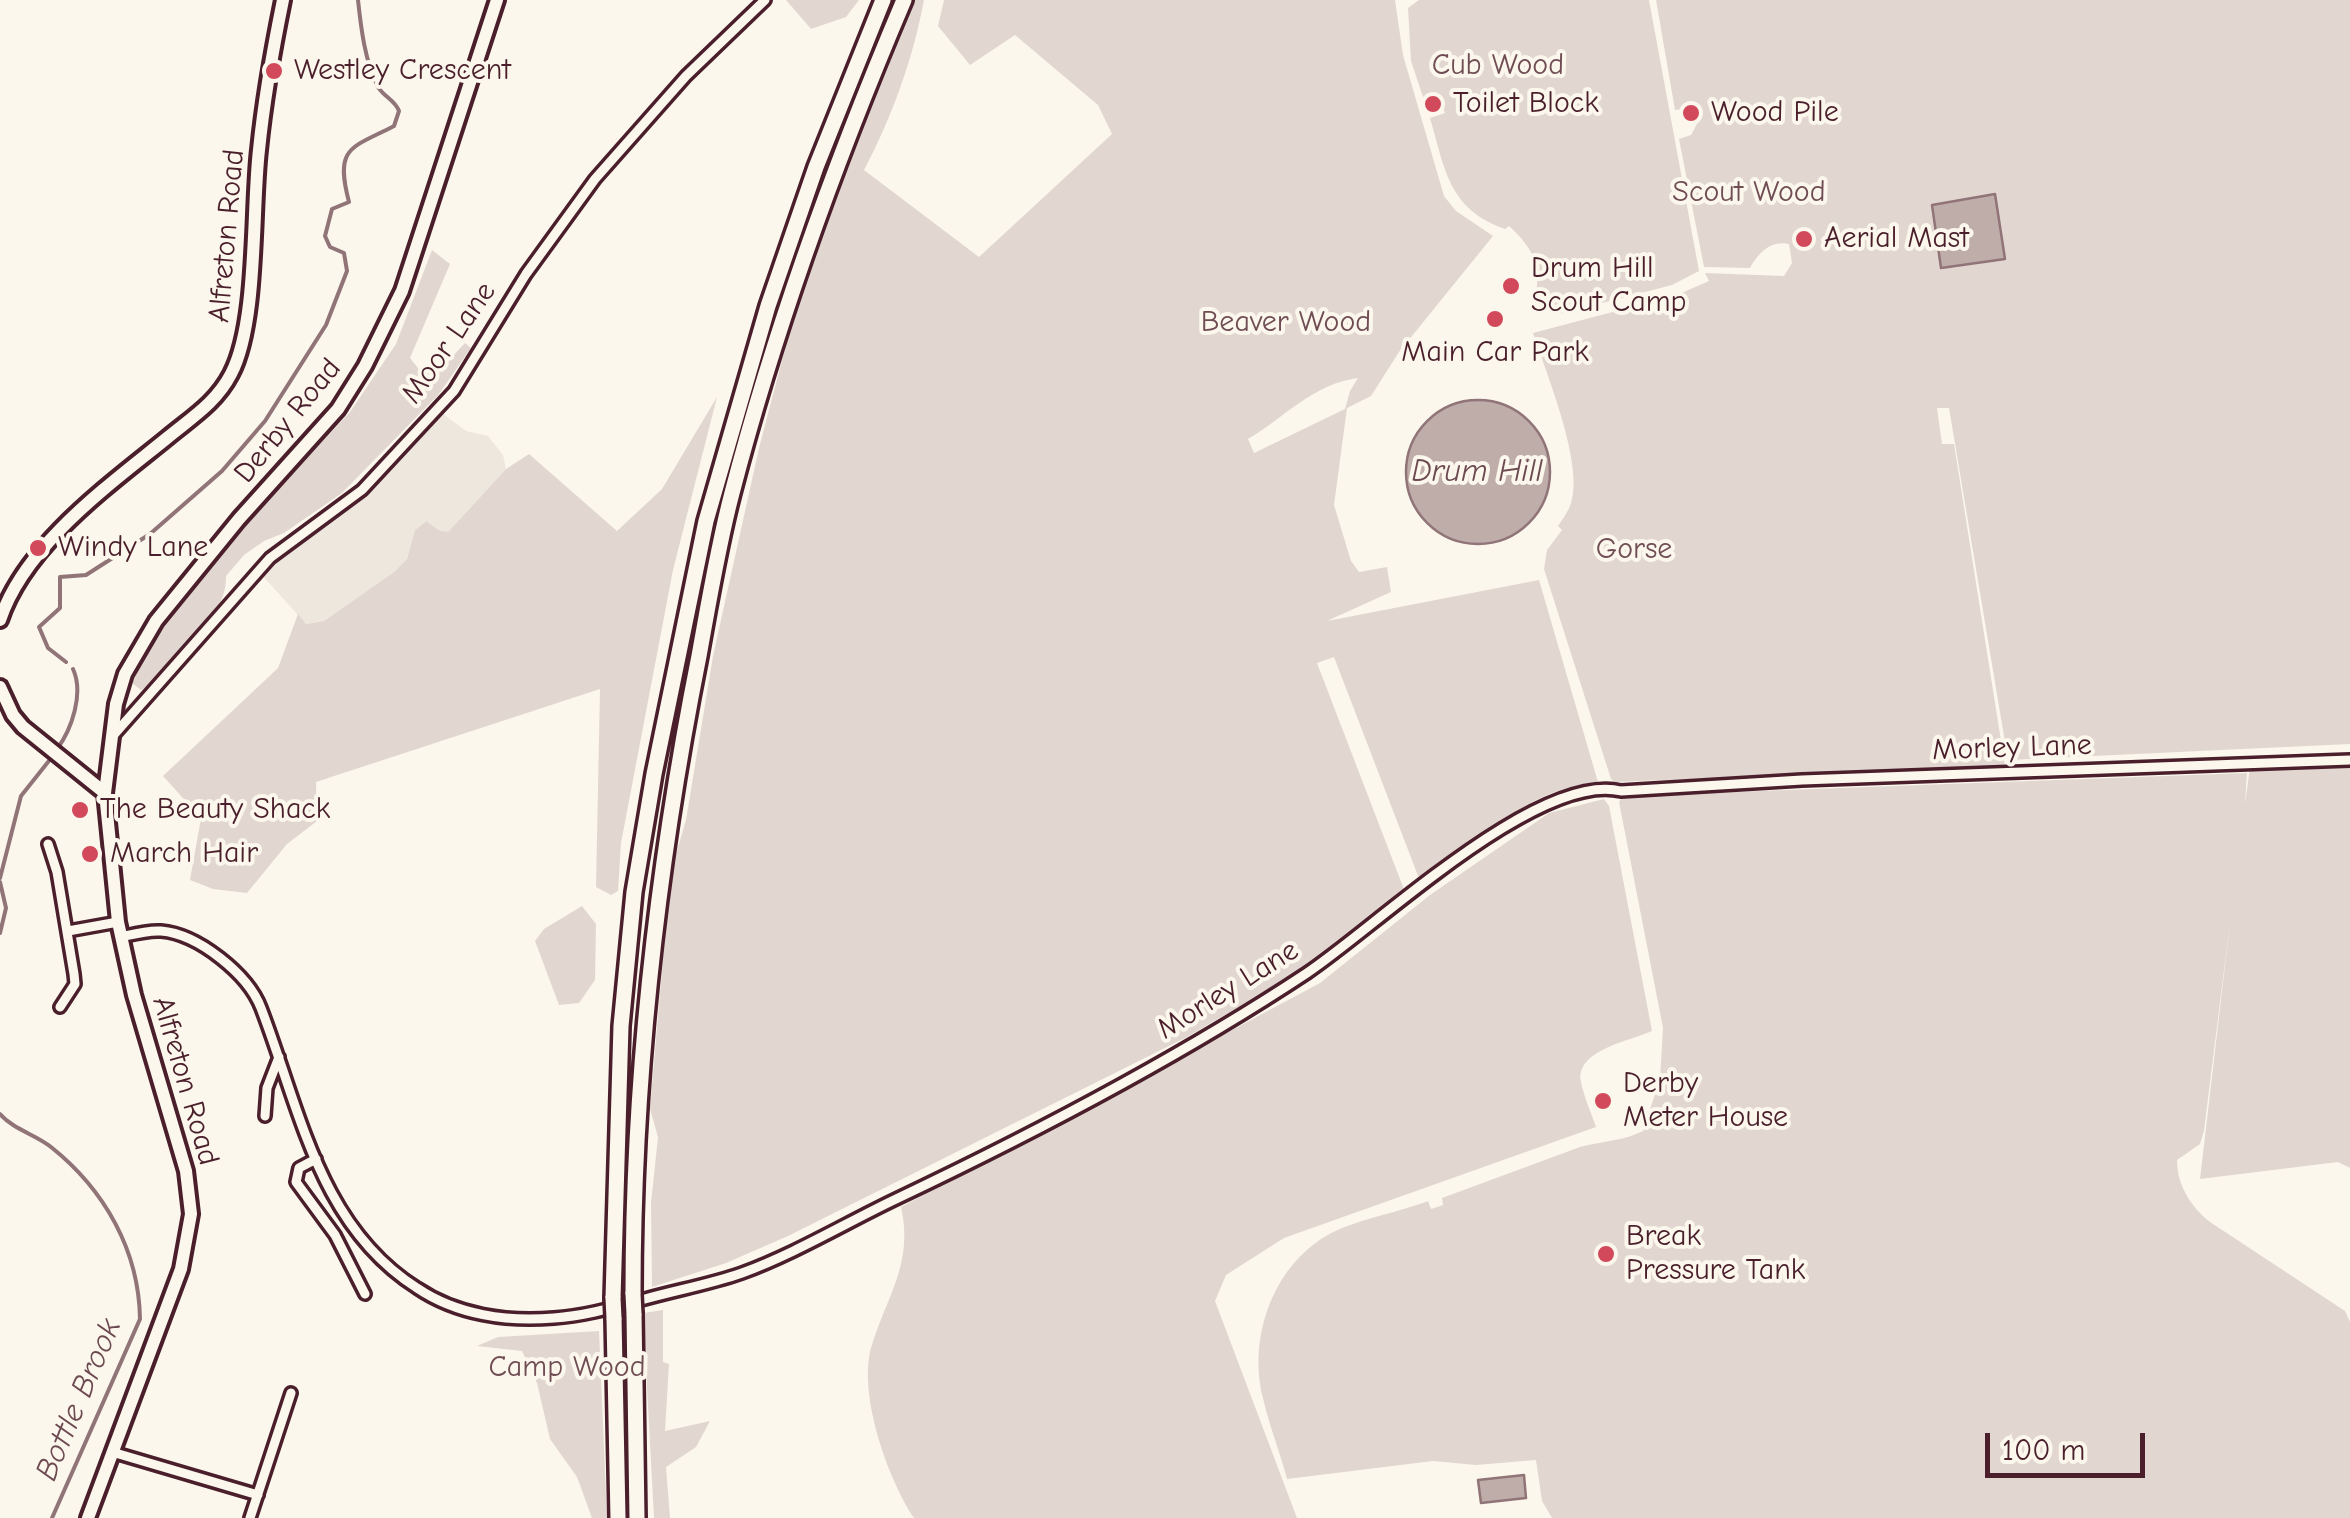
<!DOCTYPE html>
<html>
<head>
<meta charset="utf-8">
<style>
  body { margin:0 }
  #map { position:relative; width:2350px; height:1518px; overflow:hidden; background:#fbf7ec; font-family:"Comic Neue",sans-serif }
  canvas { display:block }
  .scale { position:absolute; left:1985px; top:1433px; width:160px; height:45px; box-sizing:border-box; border:5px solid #4a1f2b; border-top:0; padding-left:12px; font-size:30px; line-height:35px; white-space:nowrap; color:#4a1f2b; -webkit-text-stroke:8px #fbf7ec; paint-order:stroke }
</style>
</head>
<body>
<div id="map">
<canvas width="2350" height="1518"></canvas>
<div class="scale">100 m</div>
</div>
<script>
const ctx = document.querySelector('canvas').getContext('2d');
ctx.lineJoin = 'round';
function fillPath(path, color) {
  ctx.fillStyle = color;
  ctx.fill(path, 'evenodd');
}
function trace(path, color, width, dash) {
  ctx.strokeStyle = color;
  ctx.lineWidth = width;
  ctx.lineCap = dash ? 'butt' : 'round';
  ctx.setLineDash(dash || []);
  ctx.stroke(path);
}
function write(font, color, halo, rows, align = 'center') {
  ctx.font = font + ' "Comic Neue",sans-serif';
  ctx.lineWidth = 8;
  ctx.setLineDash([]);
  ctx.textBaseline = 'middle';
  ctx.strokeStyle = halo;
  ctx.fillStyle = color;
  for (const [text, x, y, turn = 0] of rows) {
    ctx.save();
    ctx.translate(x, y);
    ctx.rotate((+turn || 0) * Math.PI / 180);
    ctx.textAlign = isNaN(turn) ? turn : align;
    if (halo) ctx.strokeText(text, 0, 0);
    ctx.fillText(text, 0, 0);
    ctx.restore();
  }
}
fillPath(new Path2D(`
  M442,413L466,431L488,436L503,455L506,469L448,532H440L425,521L415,530L407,559L394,572L324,621L306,624L262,575L286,550L357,503Z`), '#eee7de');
fillPath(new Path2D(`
  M786,0H859L846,17L811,29Z
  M910,0H924C913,59 892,117 864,170L979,257L1112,134L1098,105L1015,35L970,65L938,26L944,0H1395L1403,55L1444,196L1456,211L1493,236L1399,352L1371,396L1347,408L1334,505L1351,561L1359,572L1387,567L1391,592L1327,621L1539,580L1598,782C1531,787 1472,843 1420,881L1334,657L1317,663L1405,892L1317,961L1187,1037L788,1236L726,1263L652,1287L651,1203L658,1137L650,1109L665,934L672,867L686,820L713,656L759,448L796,307L845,157ZM1358,378L1350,391L1345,409L1254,453L1248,439C1286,417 1312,384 1358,378Z
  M1419,0H1649L1699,271L1672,285L1564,313L1554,314L1534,302C1543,267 1534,249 1509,226L1505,229C1448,209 1445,169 1430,118L1445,113L1440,99L1425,103L1411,61L1408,8Z
  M1656,0H2350V744L2008,760L1949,408H1937L1942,444H1954L2005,766L1616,782L1611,779L1544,569L1547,550L1562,530L1558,526C1562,520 1567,513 1570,506C1586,468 1546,373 1533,333L1677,295L1709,281L1705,273L1784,276L1792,263L1789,244C1770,240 1758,254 1750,268L1704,267L1679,139L1691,135L1698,122V108L1675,110Z
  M432,250L450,264L410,358L422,373L449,360L465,343L471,348L439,394L342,493L284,533L264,541L244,555L226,576C227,620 176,651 152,684L141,690L132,683L165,616L204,569L350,412L396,344Z
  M717,397L673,570L621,843L618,891L611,895L596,887L600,689L316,782L317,821L287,844L247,893L213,889L190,880L201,818L163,776L278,668L298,614L306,624L324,621L394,572L407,559L415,530L426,521L440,531L448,532L506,469L529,454L617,531L662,489Z
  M2350,763V1168L2338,1162L2200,1179L2231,914L2204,1131L2200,1144L2177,1160C2177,1185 2191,1207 2210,1222L2345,1311L2350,1322V1518H1552L1542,1501L1536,1460L1476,1465L1433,1461L1287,1479C1280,1452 1269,1425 1263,1398C1248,1339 1272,1268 1326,1236C1353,1220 1397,1213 1428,1201L1431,1209L1443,1205L1442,1198L1580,1147C1602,1141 1623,1141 1643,1131L1660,1079L1663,1028L1619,802L1623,796L2247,773L2245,804L2250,767Z
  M1604,799L1609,806L1652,1031C1630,1041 1575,1050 1581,1082C1584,1097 1591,1112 1596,1127L1284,1238L1226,1275L1215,1301L1297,1518H914C888,1479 858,1395 871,1348C886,1297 914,1264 901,1207L1320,983L1430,895L1549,813Z
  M582,906L596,924L595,980L579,1003L559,1005L535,941L544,929Z
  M663,1310V1362L669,1364L665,1431L710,1421L696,1447L666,1467L670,1518H654L643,1313Z
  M599,1331L607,1518H592L577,1477L550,1439L537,1383L522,1351L477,1346L498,1337Z`), '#e2d7d0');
const water = new Path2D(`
  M1995,194L2005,259L1941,268L1932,205Z
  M1406 472a72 72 0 1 1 144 0a72 72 0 1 1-144 0Z
  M1524,1475L1526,1498L1481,1503L1478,1480Z`);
fillPath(water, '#bfadaa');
trace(water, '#907477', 2.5);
trace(new Path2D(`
  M66,662L48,648L39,627L60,608V577L86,575L150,534L222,471L265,421L326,325L347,271L344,253L330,247L325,236L332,209L349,202C334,146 352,148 394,126L399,111C395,100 384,97 378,87C365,62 361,28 358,0
  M57,749C72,729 84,693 73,669
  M0,878L21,796L52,757
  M0,882L6,908L0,933
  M0,1114C14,1130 35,1134 51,1147C105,1190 139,1251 140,1319L52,1518`), '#907477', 4);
const street = new Path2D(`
  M111,738L270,558L362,490L454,391L526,274L595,179L686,76L765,0
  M48,844L57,872L74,974L75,984L60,1007
  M68,931L118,922
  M121,937C134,934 148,930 161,931C198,934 248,974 261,1008C300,1109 319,1226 417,1288C457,1315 507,1322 554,1318C585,1316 615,1307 645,1299C677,1290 711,1284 742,1273C794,1254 844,1224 894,1200C1035,1133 1177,1059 1307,973C1376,927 1538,771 1621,791L1802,780L2350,760
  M265,1116L267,1088L279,1057
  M316,1159L299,1168L296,1182L335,1235L365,1294
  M112,1452L258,1495
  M250,1518L291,1393`);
const secondary = new Path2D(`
  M0,620C25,545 108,486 167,438C191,418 216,403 231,374C258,323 252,210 259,150C264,100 273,49 283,0
  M0,687L13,715L23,727L105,793
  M88,1518L181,1269L191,1214L186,1171L134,995L118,922L105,793L116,704L125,674L156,621L239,519L338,409L365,366L402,291L497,0`);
const highway = new Path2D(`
  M633,1294C633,1079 657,867 699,656C709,601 718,546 732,493C776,324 836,160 904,0
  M613,1298L621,1026L634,892L654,774L706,521L768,306L816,167L883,0
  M634,1314L637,1518
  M614,1318L618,1518`);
trace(street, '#4a1f2b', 16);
trace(secondary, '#4a1f2b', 20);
trace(highway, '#4a1f2b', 22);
trace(street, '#fbf7ec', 9);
trace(secondary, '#fbf7ec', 12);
trace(highway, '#fbf7ec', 15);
const highwayBridge = new Path2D(`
  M633,1294L634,1314
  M613,1298L614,1318`);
trace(highwayBridge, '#4a1f2b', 22, []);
trace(highwayBridge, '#fbf7ec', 15);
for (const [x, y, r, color] of [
  [274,71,10,"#d1495b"],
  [1433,104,10,"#d1495b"],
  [1691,113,10,"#d1495b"],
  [1804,239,10,"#d1495b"],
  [1511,286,10,"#d1495b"],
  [1495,319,10,"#d1495b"],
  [38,548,10,"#d1495b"],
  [80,810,10,"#d1495b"],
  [90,854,10,"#d1495b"],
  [1603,1101,10,"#d1495b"],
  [1606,1254,10,"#d1495b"]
]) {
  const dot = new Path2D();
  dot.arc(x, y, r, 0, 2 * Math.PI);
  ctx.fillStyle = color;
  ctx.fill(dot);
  trace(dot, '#fbf7ec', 4);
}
write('30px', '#704d54', '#fbf7ec', [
  ["Cub Wood",1498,66],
  ["Scout Wood",1749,193],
  ["Beaver Wood",1286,323],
  ["Gorse",1634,550],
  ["Camp Wood",567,1368]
]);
write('30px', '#4a1f2b', '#fbf7ec', [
  ["Westley Crescent",294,71],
  ["Toilet Block",1453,104],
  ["Wood Pile",1711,113],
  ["Aerial Mast",1824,239],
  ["Drum Hill",1531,269],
  ["Scout Camp",1531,303],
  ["Main Car Park",1495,353,"center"],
  ["Windy Lane",58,548],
  ["The Beauty Shack",100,810],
  ["March Hair",110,854],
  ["Derby",1623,1084],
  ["Meter House",1623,1118],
  ["Break",1626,1237],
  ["Pressure Tank",1626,1271]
], 'left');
write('30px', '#4a1f2b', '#fbf7ec', [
  ["Alfreton Road",227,236,-85],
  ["Moor Lane",449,343,-55],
  ["Derby Road",288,421,-51],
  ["Morley Lane",2012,748,-2],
  ["Morley Lane",1228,990,-32],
  ["Alfreton Road",185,1081,74]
]);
write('italic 32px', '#6d4a51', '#fbf7ec', [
  ["Drum Hill",1477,472],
  ["Bottle Brook",79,1400,-67]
]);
</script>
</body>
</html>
